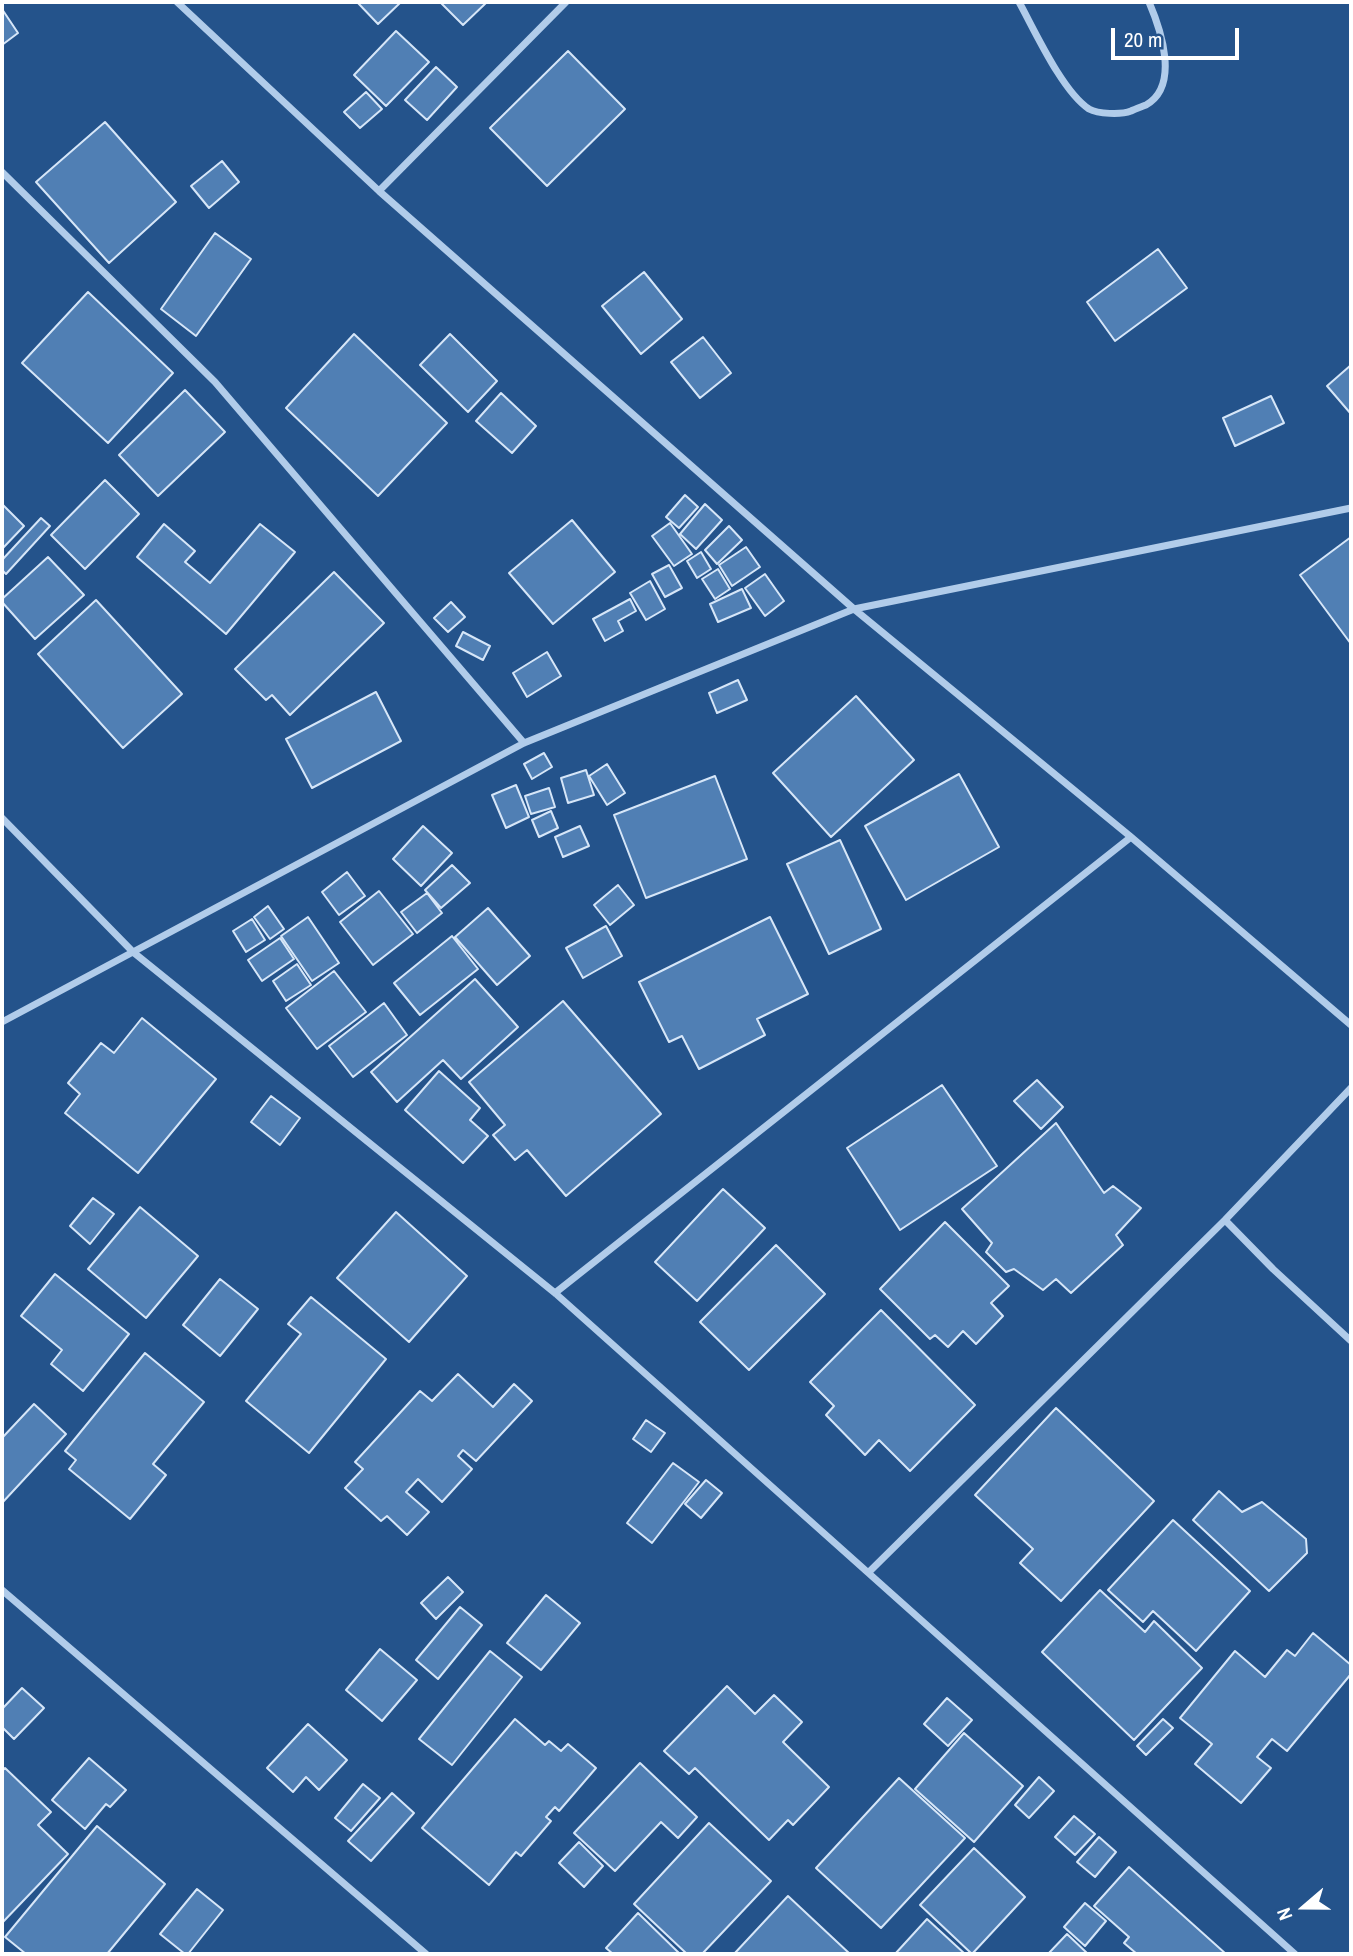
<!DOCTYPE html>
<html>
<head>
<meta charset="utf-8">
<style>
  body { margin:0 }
  #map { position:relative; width:1353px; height:1956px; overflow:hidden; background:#24538b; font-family:"Archivo Narrow",sans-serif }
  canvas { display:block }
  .frame { position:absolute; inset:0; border:4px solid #fff; pointer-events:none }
  .north { position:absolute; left:1269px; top:1872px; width:70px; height:70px; -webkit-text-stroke:5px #24538b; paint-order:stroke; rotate:250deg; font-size:19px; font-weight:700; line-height:28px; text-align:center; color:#fff }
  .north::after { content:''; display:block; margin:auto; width:24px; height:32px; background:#fff; clip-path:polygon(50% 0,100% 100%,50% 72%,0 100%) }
  .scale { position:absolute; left:1111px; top:28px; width:128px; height:32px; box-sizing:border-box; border:4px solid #fff; border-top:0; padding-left:9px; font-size:21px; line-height:24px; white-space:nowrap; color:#fff; -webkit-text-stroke:5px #24538b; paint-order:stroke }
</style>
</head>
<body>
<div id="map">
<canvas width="1353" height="1956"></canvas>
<div class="frame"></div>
<div class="north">N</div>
<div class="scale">20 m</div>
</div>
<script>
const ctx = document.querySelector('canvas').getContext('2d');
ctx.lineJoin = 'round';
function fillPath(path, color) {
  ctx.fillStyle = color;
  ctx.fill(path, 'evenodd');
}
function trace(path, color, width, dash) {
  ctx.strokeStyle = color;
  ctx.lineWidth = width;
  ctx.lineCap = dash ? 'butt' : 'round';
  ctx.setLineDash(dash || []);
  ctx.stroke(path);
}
const building = new Path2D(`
  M357,2H401L378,24Z
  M440,2H487L463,25Z
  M2,9L18,33L2,45Z
  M396,31L429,62L386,106L354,75Z
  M568,51L625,109L547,186L490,128Z
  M436,67L457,87L427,120L405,100Z
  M366,92L382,109L360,128L344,112Z
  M105,122L176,202L109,263L36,182Z
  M222,161L239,182L209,208L191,186Z
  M215,233L251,259L196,336L161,309Z
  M1158,249L1187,288L1115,341L1087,302Z
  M644,272L682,319L641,354L602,306Z
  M88,292L173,373L108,443L22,363Z
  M354,334L447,423L378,496L286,408Z
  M450,334L497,381L468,412L420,365Z
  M703,337L731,373L700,398L671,362Z
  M1351,365V414L1327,386Z
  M185,390L225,432L158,496L119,455Z
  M501,393L536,426L512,453L476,421Z
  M1271,396L1284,423L1235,446L1223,418Z
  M105,480L139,514L85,569L51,535Z
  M685,495L698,507L679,528L666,517Z
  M2,504L24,526L2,549Z
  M705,504L722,520L696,549L680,534Z
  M41,518L50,526L6,574L2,570V560Z
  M572,520L615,572L553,624L509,573Z
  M670,523L692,554L674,566L652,536Z
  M164,524L195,551L185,562L210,583L260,524L295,552L226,634L137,557Z
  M729,526L742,540L717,564L705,550Z
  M1351,537V644L1300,575Z
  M746,547L760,567L732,586L719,565Z
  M701,552L711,569L697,578L687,561Z
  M48,557L84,595L35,639L2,602V599Z
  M669,565L682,588L665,597L652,574Z
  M718,569L730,589L715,599L702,579Z
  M334,572L384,623L290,715L272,695L266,700L235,669Z
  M765,574L784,601L765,616L745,588Z
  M650,581L665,609L646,620L630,593Z
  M742,589L751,608L718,622L710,604Z
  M630,599L636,611L618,621L623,631L605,641L593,619Z
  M96,600L182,694L123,748L38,654Z
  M451,602L465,617L448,632L434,618Z
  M463,632L490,646L483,660L456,646Z
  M547,652L561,676L527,697L513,673Z
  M738,680L747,700L717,713L709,693Z
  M376,692L401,741L312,788L286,739Z
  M856,696L914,760L831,837L773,773Z
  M544,753L552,767L532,779L524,764Z
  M607,764L625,793L607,805L589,776Z
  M586,770L594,795L568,803L561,778Z
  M959,774L999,847L906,900L865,826Z
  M715,776L747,859L646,898L614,815Z
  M516,785L529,817L506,828L492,795Z
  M549,788L555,807L531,814L525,796Z
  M551,811L558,828L539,837L532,820Z
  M423,826L452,853L421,886L393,859Z
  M580,826L589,846L563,857L555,837Z
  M840,840L881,929L829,954L787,864Z
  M452,865L470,883L441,908L425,890Z
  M347,872L365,896L339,915L322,892Z
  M618,885L634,905L610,925L594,905Z
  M379,891L413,934L373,965L340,922Z
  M427,893L442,913L417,933L401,912Z
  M268,906L284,929L270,939L254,917Z
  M488,908L530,956L497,985L455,937Z
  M308,917L339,963L312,981L281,936Z
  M770,917L808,994L757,1019L765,1035L699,1069L682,1036L669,1042L639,982Z
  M252,919L265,940L246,952L233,931Z
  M606,926L622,956L583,978L566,948Z
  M452,936L478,969L420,1015L394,983Z
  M280,938L294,959L262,981L248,960Z
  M297,964L311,985L286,1001L273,981Z
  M334,971L366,1012L317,1049L286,1008Z
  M475,979L518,1027L461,1079L443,1060L397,1102L371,1072Z
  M563,1001L661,1114L566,1196L527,1150L515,1160L493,1135L505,1125L469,1082Z
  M384,1003L407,1035L353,1077L329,1046Z
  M142,1018L216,1079L138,1173L65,1113L80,1094L68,1083L101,1043L114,1053Z
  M439,1071L480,1108L470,1120L488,1136L463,1163L405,1110Z
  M1037,1080L1063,1107L1041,1129L1014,1101Z
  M942,1085L997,1166L900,1230L847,1148Z
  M271,1096L300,1118L280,1145L251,1122Z
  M1056,1123L1104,1193L1113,1186L1141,1208L1116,1235L1123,1245L1071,1293L1056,1279L1043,1290L1014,1269L1006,1272L986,1252L992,1243L962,1209Z
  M723,1189L765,1228L697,1301L655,1262Z
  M93,1198L114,1214L90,1244L70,1226Z
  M140,1207L198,1256L146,1318L88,1269Z
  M396,1212L467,1276L409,1342L337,1278Z
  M945,1222L1009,1286L991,1303L1003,1316L976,1344L963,1331L948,1347L935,1335L930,1339L880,1289Z
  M776,1245L825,1294L749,1370L700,1322Z
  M55,1274L129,1334L83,1391L51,1364L62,1350L21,1316Z
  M220,1279L258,1309L220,1356L183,1325Z
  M311,1297L386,1359L309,1453L246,1401L301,1334L288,1324Z
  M881,1310L975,1405L910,1471L879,1440L865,1455L826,1415L834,1406L810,1382Z
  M145,1353L204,1402L153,1464L166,1475L130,1519L69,1469L76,1460L65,1451Z
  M458,1374L493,1407L514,1384L532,1401L476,1461L463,1450L458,1456L472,1469L442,1502L418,1479L406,1492L429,1512L407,1535L387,1516L381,1521L345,1488L363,1469L355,1462L420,1391L432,1401Z
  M34,1404L66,1434L2,1503V1438Z
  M1056,1408L1154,1501L1061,1601L1020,1563L1033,1549L975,1495Z
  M646,1420L665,1433L651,1452L633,1439Z
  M673,1463L699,1482L652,1543L627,1523Z
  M706,1480L722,1493L701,1518L685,1504Z
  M1219,1491L1242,1512L1262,1502L1306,1539L1307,1553L1269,1591L1193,1520Z
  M1173,1520L1250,1591L1196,1651L1153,1611L1143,1622L1108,1590Z
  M448,1577L463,1592L436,1619L421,1603Z
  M1100,1590L1145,1632L1154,1621L1202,1668L1134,1740L1042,1652Z
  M546,1595L580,1623L541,1670L507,1643Z
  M460,1607L482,1625L438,1679L416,1660Z
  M1313,1633L1351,1665V1674L1287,1751L1272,1739L1257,1757L1271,1768L1241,1803L1195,1764L1212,1744L1180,1718L1235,1651L1265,1677L1287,1650L1295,1656Z
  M380,1649L417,1680L382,1721L346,1690Z
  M490,1651L522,1677L452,1765L419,1739Z
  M727,1686L755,1714L774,1695L802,1722L783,1742L829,1787L793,1825L788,1820L769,1840L695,1768L689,1774L664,1751Z
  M22,1688L44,1708L14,1739L2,1727V1709Z
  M947,1698L972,1720L948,1746L924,1724Z
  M515,1719L545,1745L549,1741L561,1751L568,1744L596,1768L559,1811L555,1807L546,1817L551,1821L521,1856L516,1852L489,1885L422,1828Z
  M1163,1719L1173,1728L1146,1755L1137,1746Z
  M308,1724L347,1760L319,1790L306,1777L293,1792L267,1768Z
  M964,1733L1023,1786L974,1842L915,1789Z
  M89,1758L126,1790L110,1807L106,1804L85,1829L52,1800Z
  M640,1763L697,1817L678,1838L661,1822L615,1871L574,1833Z
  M5,1768L51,1812L38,1825L68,1854L2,1923V1771Z
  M1039,1777L1054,1791L1029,1818L1015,1805Z
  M899,1778L965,1838L881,1928L816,1868Z
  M363,1784L380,1798L351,1831L335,1818Z
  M392,1793L414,1813L371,1861L348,1841Z
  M1074,1816L1095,1834L1075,1855L1055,1837Z
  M709,1823L771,1881L702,1954H687L634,1904Z
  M97,1826L165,1884L107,1954H26L5,1937Z
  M1099,1837L1116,1852L1095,1877L1077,1862Z
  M579,1842L603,1866L584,1887L559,1863Z
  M974,1848L1025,1897L972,1954L920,1905Z
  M1129,1867L1226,1954H1137L1124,1943L1129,1937L1094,1906Z
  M197,1889L223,1910L188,1954H185L160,1934Z
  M788,1896L850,1954H734Z
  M1085,1903L1106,1921L1085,1946L1064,1927Z
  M638,1913L680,1954H613L606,1948Z
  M927,1919L965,1954H895Z
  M1067,1934L1088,1954H1048Z`);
fillPath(building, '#507fb4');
trace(building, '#d6e6f8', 2);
trace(new Path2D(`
  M177,2L379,191L854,609L1131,837L1351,1025
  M1019,2C1035,31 1062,91 1089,109C1098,114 1121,115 1131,111C1135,109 1141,107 1146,105C1180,86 1161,30 1149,2
  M2,172L215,382L524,743
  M379,191L566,2
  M2,818L133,952L555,1293L1295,1954
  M2,1022L524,743L854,609L1351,508
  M1225,1220L1273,1269L1351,1341
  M555,1293L1131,837
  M869,1572L1225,1220L1351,1088
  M2,1590L426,1954`), '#b1ccea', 7);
</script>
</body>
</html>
